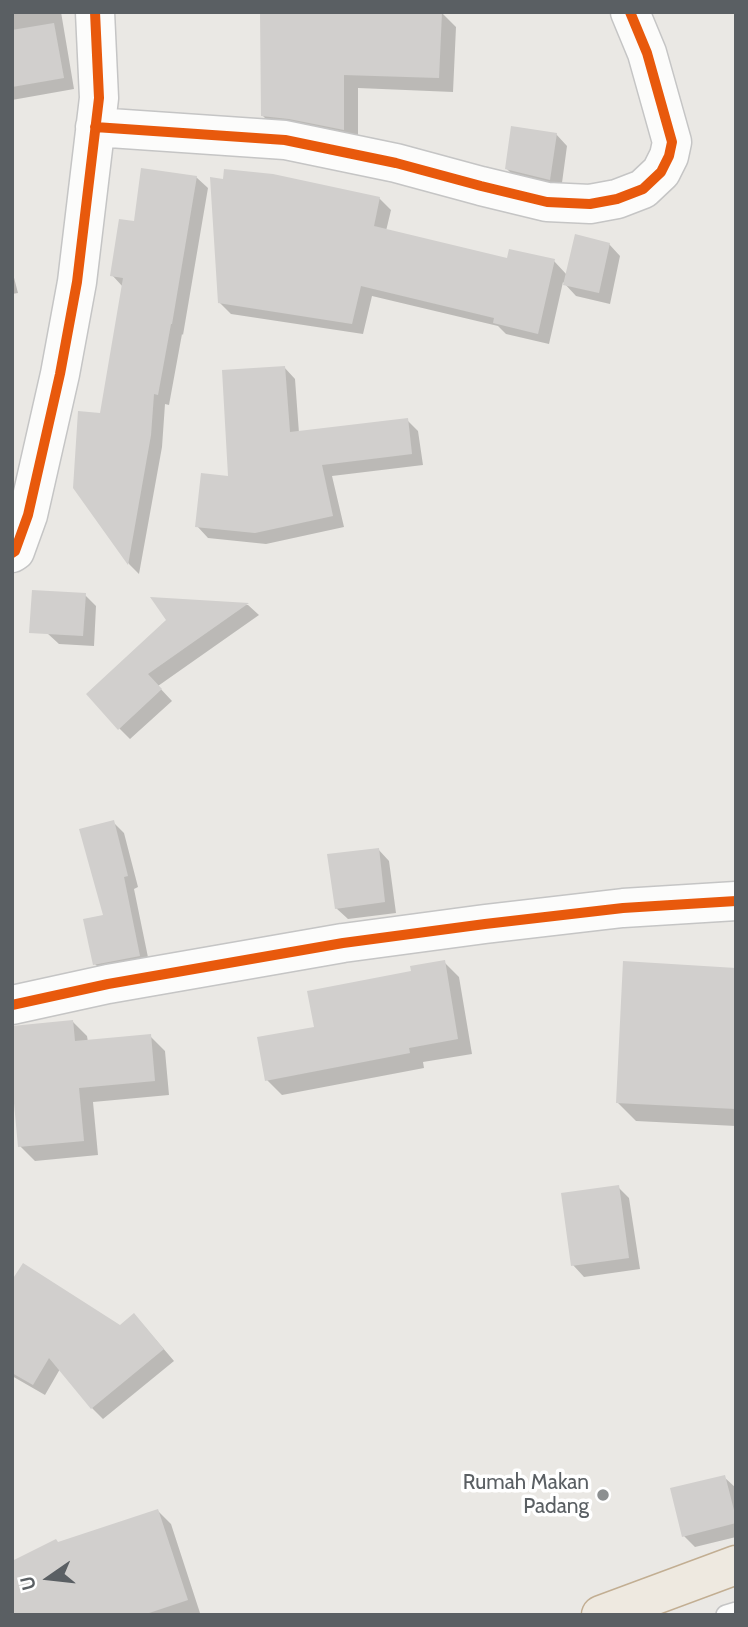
<!DOCTYPE html>
<html>
<head>
<meta charset="utf-8">
<style>
  body { margin:0 }
  #map { position:relative; width:748px; height:1627px; overflow:hidden; background:#eae8e4; font-family:Cabin,sans-serif }
  canvas { display:block }
  .frame { position:absolute; inset:0; border:14px solid #5a5f63; pointer-events:none }
  .north { position:absolute; left:14px; top:1543px; width:70px; height:70px; -webkit-text-stroke:5px #fff; paint-order:stroke; rotate:256deg; font-size:19px; font-weight:700; line-height:28px; text-align:center; color:#5a5f63 }
  .north::after { content:''; display:block; margin:auto; width:24px; height:32px; background:#5a5f63; clip-path:polygon(50% 0,100% 100%,50% 72%,0 100%) }
</style>
</head>
<body>
<div id="map">
<canvas width="748" height="1627"></canvas>
<div class="frame"></div>
<div class="north">U</div>
</div>
<script>
const ctx = document.querySelector('canvas').getContext('2d');
ctx.lineJoin = 'round';
function fillPath(path, color) {
  ctx.fillStyle = color;
  ctx.fill(path, 'evenodd');
}
function trace(path, color, width, dash) {
  ctx.strokeStyle = color;
  ctx.lineWidth = width;
  ctx.lineCap = dash ? 'butt' : 'round';
  ctx.setLineDash(dash || []);
  ctx.stroke(path);
}
function write(font, color, halo, rows, align = 'center') {
  ctx.font = font + ' Cabin,sans-serif';
  ctx.lineWidth = 7;
  ctx.setLineDash([]);
  ctx.textBaseline = 'middle';
  ctx.strokeStyle = halo;
  ctx.fillStyle = color;
  for (const [text, x, y, turn = 0] of rows) {
    ctx.save();
    ctx.translate(x, y);
    ctx.rotate((+turn || 0) * Math.PI / 180);
    ctx.textAlign = isNaN(turn) ? turn : align;
    if (halo) ctx.strokeText(text, 0, 0);
    ctx.fillText(text, 0, 0);
    ctx.restore();
  }
}
fillPath(new Path2D(`
  M12,12H61L74,89L12,100Z
  M441,12L456,27L453,92L358,88V143L277,130L263,116Z
  M556,134L567,146L561,190L518,180L507,169Z
  M196,177L208,188L183,335L182,334L169,405L165,404L162,447L139,574L129,564L75,487L102,414L123,287L112,275Z
  M379,198L391,210L386,231L509,260L554,261L567,275L609,244L620,256L610,304L576,296L563,282L549,344L506,334L498,326L372,296L363,334L231,314L220,303Z
  M12,270L18,293L12,294Z
  M284,367L295,379L299,433L407,420L418,431L423,465L332,476L344,527L266,544L208,538L197,526L230,478Z
  M85,595L96,606L94,646L59,644L47,633Z
  M153,599L248,605L259,615L158,686L172,701L130,739L119,728L168,620Z
  M113,822L124,833L138,887L134,889L150,967L106,975L95,964L105,916Z
  M378,849L389,861L396,913L348,919L336,908Z
  M444,962L459,977L472,1054L423,1062L424,1068L282,1095L267,1080L316,1028L413,972Z
  M736,970V1126L636,1121L617,1102Z
  M73,1022L87,1036L88,1042L150,1036L165,1051L169,1095L93,1102L98,1155L35,1161L20,1146Z
  M618,1187L629,1198L640,1269L584,1277L573,1265Z
  M12,1283L120,1327H145L174,1361L103,1419L92,1408L60,1369L45,1395L12,1376Z
  M724,1477L736,1488V1537L695,1547L684,1536Z
  M158,1511L171,1524L200,1613L195,1615H12L58,1544Z`), '#0003');
fillPath(new Path2D(`
  M260,12H442L439,78L344,75V130L289,119L261,116Z
  M54,23L64,78L12,87V30Z
  M511,126L557,133L550,180L505,169Z
  M141,168L197,176L172,324H171L158,395L154,394L151,435L128,565L73,488L78,411L100,413L123,278L110,276L119,219L134,221Z
  M224,169L273,174L380,197L374,226L507,258L509,249L555,259L538,334L493,323L494,318L361,286L352,324L218,303L210,177L223,179Z
  M575,234L610,243L599,293L563,285Z
  M285,366L290,432L408,418L412,454L322,465L333,516L255,533L195,527L201,473L228,476L222,370Z
  M32,590L86,593L83,636L29,633Z
  M150,597L249,603L148,674L162,689L118,730L86,694L166,620Z
  M114,820L128,876L124,877L140,956L93,965L83,919L103,915L79,829Z
  M379,848L385,902L335,909L327,854Z
  M445,960L458,1039L409,1048L410,1053L265,1081L257,1037L314,1027L307,991L411,971L410,966Z
  M623,961L736,968V1109L616,1103Z
  M73,1020L75,1041L151,1034L155,1081L79,1088L84,1141L18,1147L12,1081V1026Z
  M619,1185L629,1258L571,1266L561,1193Z
  M23,1263L120,1325L134,1313L164,1349L91,1409L49,1358L33,1385L12,1373V1280Z
  M725,1475L736,1518V1523L682,1537L670,1488Z
  M158,1509L188,1600L143,1615H12V1561L56,1539L58,1542Z`), '#d1cfcd');
const lane = new Path2D(`
  M726,1615L736,1612`);
const street = new Path2D(`
  M95,127L285,140L396,163L481,186L547,202L590,204L617,199L643,189L661,172L669,156L672,142L647,53L630,12
  M12,553L15,551L28,515L60,374L77,282L99,98L95,12
  M12,1005L108,984L343,943L485,924L623,908L736,901`);
const highway = new Path2D(`
  M601,1615L736,1565`);
trace(lane, '#c5c5c5', 22);
trace(street, '#c5c5c5', 41);
trace(highway, '#c2ae92', 41);
trace(lane, '#fcfcfb', 19);
trace(street, '#fcfcfb', 38);
trace(highway, '#eee9e0', 38);
trace(new Path2D(`
  M95,127L285,140L396,163L481,186L547,202L590,204L617,199L643,189L661,172L669,156L672,142L647,53L630,12
  M12,553L15,551L28,515L60,374L77,282L99,98L95,12
  M12,1005L108,984L343,943L485,924L623,908L736,901`), '#e8590c', 10);
for (const [x, y, r, color] of [
  [603,1495,7,"#8c8f90"]
]) {
  const dot = new Path2D();
  dot.arc(x, y, r, 0, 2 * Math.PI);
  ctx.fillStyle = color;
  ctx.fill(dot);
  trace(dot, '#fff', 2.5);
}
write('21px', '#5a5f63', '#fff', [
  ["Rumah Makan",589,1483],
  ["Padang",589,1507]
], 'right');
</script>
</body>
</html>
